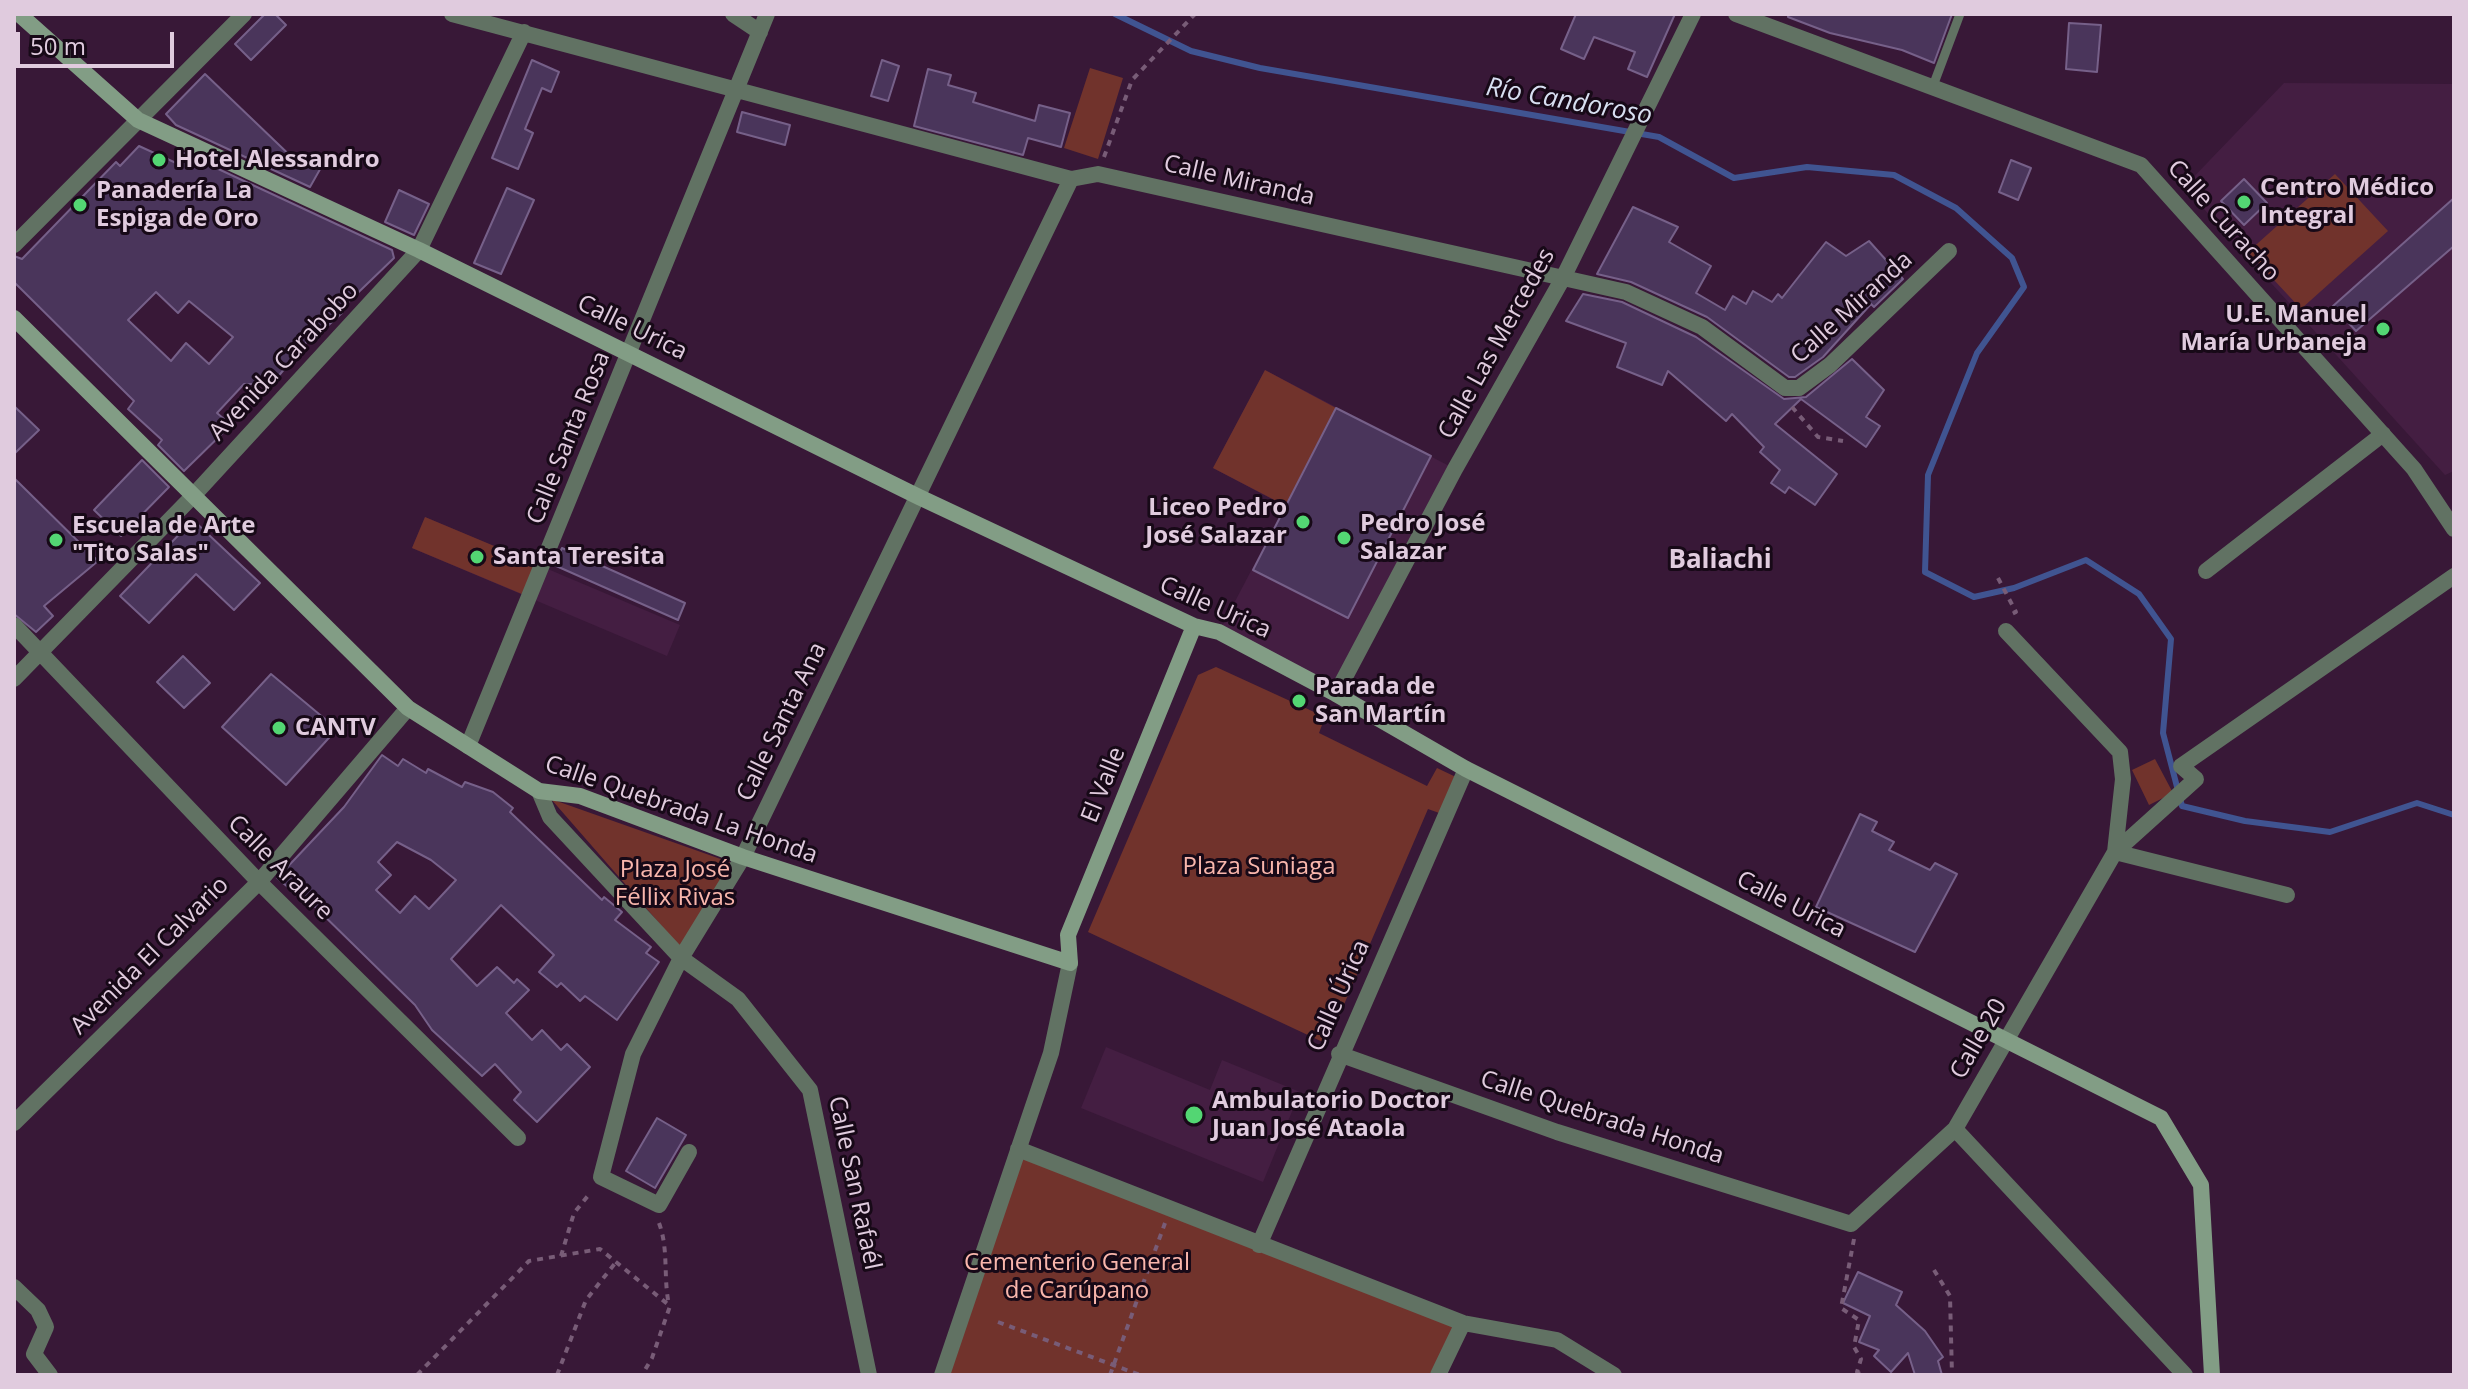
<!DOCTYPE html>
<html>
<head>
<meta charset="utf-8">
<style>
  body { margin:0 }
  #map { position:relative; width:2468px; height:1389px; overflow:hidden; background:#381837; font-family:"Open Sans",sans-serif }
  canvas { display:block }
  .frame { position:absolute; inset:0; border:16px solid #e0cbde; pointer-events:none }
  .scale { position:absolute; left:16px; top:32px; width:158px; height:36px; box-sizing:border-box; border:4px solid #e0cbde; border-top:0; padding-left:10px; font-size:24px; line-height:28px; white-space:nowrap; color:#e0cbde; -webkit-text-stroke:6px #170917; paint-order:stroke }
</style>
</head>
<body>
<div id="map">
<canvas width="2468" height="1389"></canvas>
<div class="frame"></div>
<div class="scale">50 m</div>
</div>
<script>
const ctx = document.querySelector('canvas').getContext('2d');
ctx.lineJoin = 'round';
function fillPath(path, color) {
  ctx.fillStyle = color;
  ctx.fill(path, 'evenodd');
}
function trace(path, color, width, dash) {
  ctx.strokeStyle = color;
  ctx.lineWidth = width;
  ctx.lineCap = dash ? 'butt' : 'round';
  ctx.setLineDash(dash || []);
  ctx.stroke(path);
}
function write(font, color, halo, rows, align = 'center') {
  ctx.font = font + ' "Open Sans",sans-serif';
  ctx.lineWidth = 6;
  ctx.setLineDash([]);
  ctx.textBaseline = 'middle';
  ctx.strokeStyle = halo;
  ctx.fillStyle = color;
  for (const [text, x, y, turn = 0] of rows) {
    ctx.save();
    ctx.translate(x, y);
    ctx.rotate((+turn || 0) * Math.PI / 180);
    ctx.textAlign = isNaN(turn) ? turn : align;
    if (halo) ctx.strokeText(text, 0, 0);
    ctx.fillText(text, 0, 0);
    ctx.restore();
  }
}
fillPath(new Path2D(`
  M2284,83L2454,84V471L2445,475L2184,187Z
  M1265,370L1455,469L1336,694L1219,632L1285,506L1213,468Z
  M425,517L680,625L667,656L412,548Z
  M1106,1047L1210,1090L1222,1060L1300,1092L1263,1182L1081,1108Z`), '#441e42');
fillPath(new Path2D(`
  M1090,68L1123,78L1098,159L1064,148Z
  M2335,174L2388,231L2301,309L2248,252Z
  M1265,370L1336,408L1286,506L1213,468Z
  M425,517L542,566L529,597L412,548Z
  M1216,667L1325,717L1319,733L1427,786L1437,768L1458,778L1442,814L1428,809L1327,1044L1088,932L1198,675Z
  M2155,759L2173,793L2149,805L2132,770Z
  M551,799L732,863L680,947Z
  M1018,1149L1463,1323L1438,1375H942Z`), '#71332c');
trace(new Path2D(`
  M1115,14L1191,51L1260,68L1659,137L1734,178L1807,167L1894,175L1956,208L2012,258L2024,287L1977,353L1928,475L1925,572L1974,597L2014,588L2086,560L2139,594L2171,639L2163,733L2182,806L2245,821L2330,832L2417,803L2454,815`), '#405491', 6);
const building = new Path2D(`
  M265,14H275L286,25L251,60L235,44Z
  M1576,14H1675L1647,77L1628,69L1635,52L1594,37L1584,59L1561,49Z
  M1788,14H1952L1934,63L1902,50L1830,33L1788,17Z
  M2069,23L2101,25L2097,72L2066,69Z
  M532,60L559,72L551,92L542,88L525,129L533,133L518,169L492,158Z
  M882,60L899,66L888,101L871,96Z
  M928,69L951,75L948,85L976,93L973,102L1035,121L1039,105L1070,113L1061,147L1028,138L1023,155L914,126Z
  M205,74L300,165L306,154L323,164L310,187L176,125L166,114Z
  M742,112L790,125L785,145L737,132Z
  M139,146L176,163L184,153L392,250L394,258L339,311L342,313L322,331L318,328L272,384H244L217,413L231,425L184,471L158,445L162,440L128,409L134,401L14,282V256L22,259L116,162L120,166ZM156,292L178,313L189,301L233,337L209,364L186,343L171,361L128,320Z
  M2011,160L2031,168L2018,200L1999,192Z
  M2244,179L2267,203L2244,225L2221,201Z
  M507,188L534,200L501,274L474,263Z
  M399,190L429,204L414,235L385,222Z
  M2454,198V246L2356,331L2333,306Z
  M1633,207L1678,227L1669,242L1711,266L1696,293L1725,310L1733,296L1746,304L1753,291L1772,302L1778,294L1782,298L1826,242L1846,256L1869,241L1903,279L1874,307L1871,304L1823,357L1795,377H1789L1707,317L1631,282L1597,274Z
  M1583,294L1622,302L1696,337L1784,399L1806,397L1852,359L1884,390L1866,417L1880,426L1866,447L1801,399L1775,424L1837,474L1815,505L1789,487L1785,493L1771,483L1780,470L1760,452L1764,447L1732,414L1726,421L1668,371L1662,385L1617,367L1626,343L1566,321Z
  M14,406L39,430L14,454Z
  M1336,408L1431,456L1348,618L1253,570Z
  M142,460L169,487L121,536L94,510Z
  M14,478L98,561L44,606L53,616L36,632L14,614Z
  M193,520L260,583L234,610L196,574L149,623L120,596Z
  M562,548L685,603L678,620L554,565Z
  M183,656L210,683L184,708L157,682Z
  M271,674L337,729L286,785L222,727Z
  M382,755L398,766L403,759L426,773L428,769L462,787L465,782L493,792L513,808L510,812L602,900L604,897L622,912L615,920L651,947L646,953L659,962L617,1020L585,996L580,1001L561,983L557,987L539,972L554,955L501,905L451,959L477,986L497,967L514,983L517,979L529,990L506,1013L532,1040L542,1030L561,1050L567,1044L590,1067L537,1122L514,1100L521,1092L495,1064L482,1076L432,1030L415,1005L309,901L307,903L277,878L344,807ZM397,842L431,860L456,880L429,909L415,896L400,913L376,890L391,875L378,862Z
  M1860,814L1877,822L1872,831L1894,842L1889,850L1930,870L1935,863L1957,874L1915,952L1816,907Z
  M657,1118L686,1135L655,1188L626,1171Z
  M1858,1272L1902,1292L1896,1305L1925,1331L1943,1357L1938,1361L1942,1375H1915L1908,1353L1891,1372L1874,1356L1879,1350L1859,1342L1870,1316L1843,1303Z`);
fillPath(building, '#4a355b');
trace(building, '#766089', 2);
trace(new Path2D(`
  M1104,157L1132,80L1195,14
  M1792,407L1818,437L1843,441
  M1998,578L2016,612L2012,614
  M659,1223C669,1250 663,1277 669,1305
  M1854,1239L1841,1308L1859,1320L1854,1347L1861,1359L1857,1372L1862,1375
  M561,1256L574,1213L591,1192
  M1934,1270L1950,1296L1952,1375
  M998,1322L1140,1375
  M417,1375L529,1261L600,1249L670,1306L652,1358L642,1375
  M557,1375L586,1300L616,1262
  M1110,1375L1165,1223`), '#785c77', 4, [6, 6]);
trace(new Path2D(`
  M1933,86L1960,14`), '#617263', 9);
trace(new Path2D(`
  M452,14L1071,179L1098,174L1626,292L1702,327L1785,388H1799L1830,365L1949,251
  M733,14L760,32
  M1736,14L2141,165L2414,469L2454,529
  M14,245L244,14
  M2206,571L2383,434
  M14,625L259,882L518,1138
  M14,679L192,497L419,250L524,32
  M1336,694L1455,469L1563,278L1693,14
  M468,746L767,14
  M539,791L550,817L681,958L738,999L810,1090L869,1375
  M2115,852L2196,779L2181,766L2454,576
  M2115,852L2287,895
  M1339,1054L1557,1132L1851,1224L1955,1129L2115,852L2123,779L2120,752L2006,631
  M14,1123L259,882L408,708
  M1955,1129L2185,1375
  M1018,1149L1463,1323L1557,1340L1614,1375
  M689,1152L659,1205L601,1177L633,1054L681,958L743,857L1071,179
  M1259,1245L1466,769
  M14,1287L38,1310L46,1327L34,1354L50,1375
  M942,1375L1051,1053L1070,963
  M1438,1375L1463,1323`), '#617263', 16);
trace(new Path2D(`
  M19,14L138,120L419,250L919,497L1194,626L1219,632L1336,694L1466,769L2161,1118L2201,1185L2212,1375
  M14,318L408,708L539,791L580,796L743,857L1070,963L1068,935L1194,626`), '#829d85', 16);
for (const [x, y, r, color] of [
  [159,160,8,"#53d673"],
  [2244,202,8,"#53d673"],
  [80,205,8,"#53d673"],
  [2383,329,8,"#53d673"],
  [1303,522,8,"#53d673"],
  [1344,538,8,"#53d673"],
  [56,540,8,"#53d673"],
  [477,557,8,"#53d673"],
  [1299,701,8,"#53d673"],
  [279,728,8,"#53d673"],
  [1194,1115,10,"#53d673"]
]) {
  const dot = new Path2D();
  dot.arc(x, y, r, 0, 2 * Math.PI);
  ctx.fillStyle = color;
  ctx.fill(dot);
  trace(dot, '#170917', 3);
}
write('bold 24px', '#e0cbde', '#170917', [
  ["Hotel Alessandro",175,160],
  ["Centro Médico",2260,188],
  ["Integral",2260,216],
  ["Panadería La",96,191],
  ["Espiga de Oro",96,219],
  ["U.E. Manuel",2367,315,"right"],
  ["María Urbaneja",2367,343,"right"],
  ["Liceo Pedro",1287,508,"right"],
  ["José Salazar",1287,536,"right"],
  ["Pedro José",1360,524],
  ["Salazar",1360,552],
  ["Escuela de Arte",72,526],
  ["\"Tito Salas\"",72,554],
  ["Santa Teresita",493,557],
  ["Parada de",1315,687],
  ["San Martín",1315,715],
  ["CANTV",295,728],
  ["Ambulatorio Doctor",1212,1101],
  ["Juan José Ataola",1212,1129]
], 'left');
write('24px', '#e0cbde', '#170917', [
  ["Calle Miranda",1239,181,13],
  ["Calle Curacho",2223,221,48],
  ["Calle Miranda",1852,308,-42],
  ["Calle Urica",632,328,26],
  ["Calle Las Mercedes",1497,344,-61],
  ["Avenida Carabobo",284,362,-47],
  ["Calle Santa Rosa",569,438,-68],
  ["Calle Urica",1215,608,24],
  ["Calle Santa Ana",782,722,-64],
  ["El Valle",1104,785,-68],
  ["Calle Quebrada La Honda",681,810,19],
  ["Calle Araure",280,868,45],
  ["Calle Urica",1791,905,27],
  ["Avenida El Calvario",150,956,-45],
  ["Calle Úrica",1339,996,-66],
  ["Calle 20",1979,1039,-60],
  ["Calle Quebrada Honda",1602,1118,18],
  ["Calle San Rafaél",854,1183,78]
]);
write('24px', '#f9b6ac', '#170917', [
  ["Plaza Suniaga",1259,867],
  ["Plaza José",675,870],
  ["Féllix Rivas",675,898],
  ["Cementerio General",1077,1263],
  ["de Carúpano",1077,1291]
]);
write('italic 26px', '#d8dff1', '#170917', [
  ["Río Candoroso",1569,102,10]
]);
write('bold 26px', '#e0cbde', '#170917', [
  ["Baliachi",1720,561]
]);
</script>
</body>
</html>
